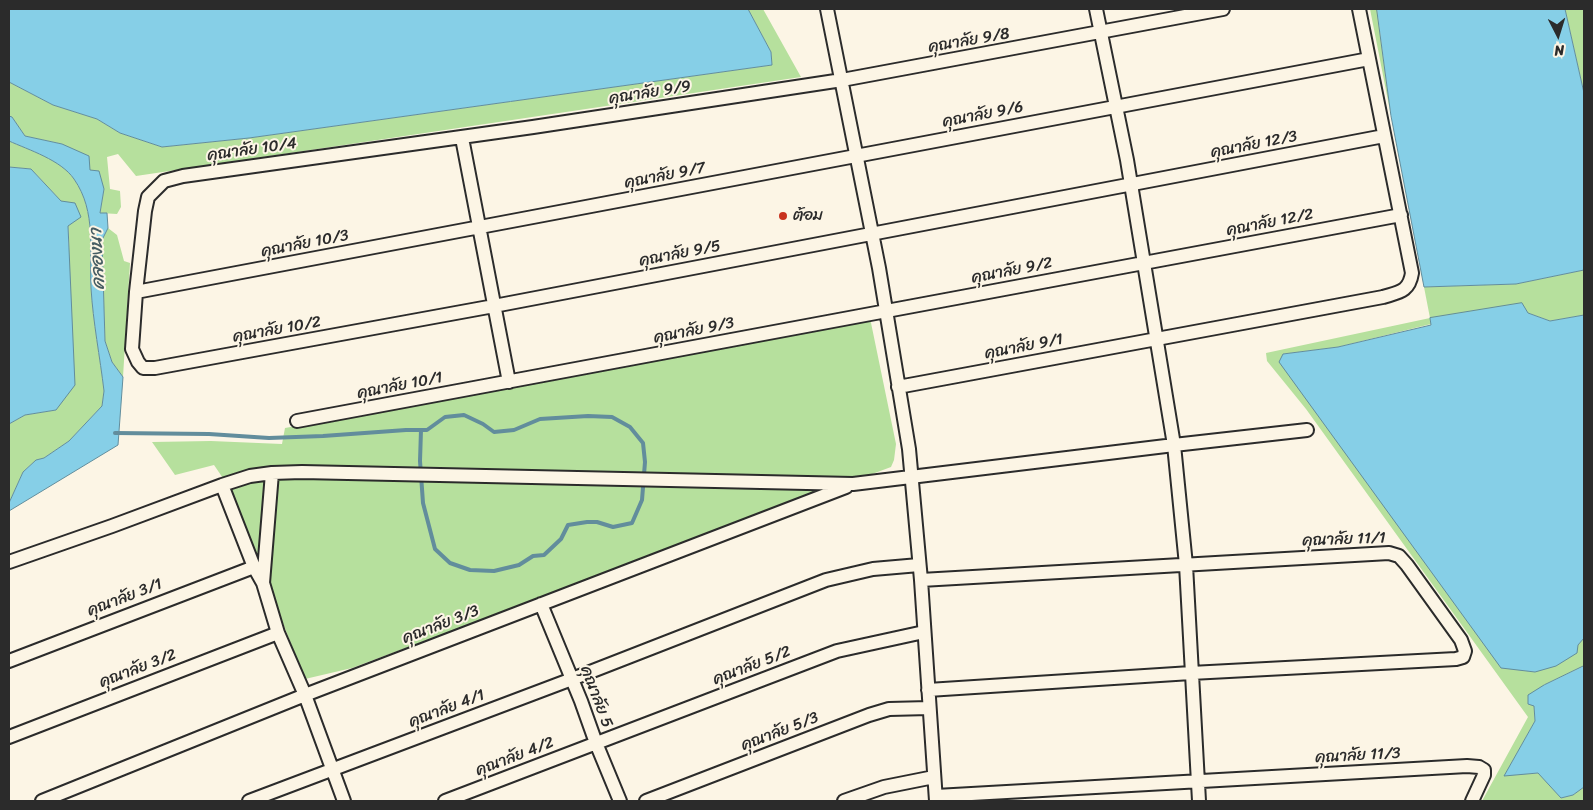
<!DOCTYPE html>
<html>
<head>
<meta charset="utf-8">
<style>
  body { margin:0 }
  #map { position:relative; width:1593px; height:810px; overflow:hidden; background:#fcf5e5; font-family:Sriracha,sans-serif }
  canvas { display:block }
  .frame { position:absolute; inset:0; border:10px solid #2b2b2b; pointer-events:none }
  .north { position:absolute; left:1533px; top:10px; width:50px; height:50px; -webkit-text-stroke:4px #fcf5e5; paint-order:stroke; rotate:175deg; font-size:14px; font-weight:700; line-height:20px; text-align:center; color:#2b2b2b }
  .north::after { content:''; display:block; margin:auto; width:18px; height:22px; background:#2b2b2b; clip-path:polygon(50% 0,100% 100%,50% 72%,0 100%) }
</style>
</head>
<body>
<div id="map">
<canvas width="1593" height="810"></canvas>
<div class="frame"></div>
<div class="north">N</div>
</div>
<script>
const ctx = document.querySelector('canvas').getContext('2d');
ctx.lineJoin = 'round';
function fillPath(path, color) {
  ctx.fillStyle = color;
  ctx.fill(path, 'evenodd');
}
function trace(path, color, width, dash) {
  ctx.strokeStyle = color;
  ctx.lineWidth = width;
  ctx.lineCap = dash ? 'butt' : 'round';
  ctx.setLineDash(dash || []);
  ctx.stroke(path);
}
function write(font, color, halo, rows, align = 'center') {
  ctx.font = font + ' Sriracha,"Playpen Sans Thai",sans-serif';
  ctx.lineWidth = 4;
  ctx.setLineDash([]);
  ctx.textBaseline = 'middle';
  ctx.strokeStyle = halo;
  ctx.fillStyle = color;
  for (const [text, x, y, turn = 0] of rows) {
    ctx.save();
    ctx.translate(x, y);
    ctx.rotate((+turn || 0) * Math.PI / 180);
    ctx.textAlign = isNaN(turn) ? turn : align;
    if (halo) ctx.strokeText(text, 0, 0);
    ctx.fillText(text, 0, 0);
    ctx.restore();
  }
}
fillPath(new Path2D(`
  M748,9H763L801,77L136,176L118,154L107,157L110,189L120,191L121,207L117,214L100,213L104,189L90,170L62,144L25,136L12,117L9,116V82L53,105L97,119L120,133L162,147L249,138L772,65L771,52Z
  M1370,9H1377L1391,116Z
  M1565,9H1584V93Z
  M9,141C29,150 62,160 74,179C97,212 89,251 91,288C93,322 100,357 104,391L102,406L69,441L44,458L36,460L23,472L9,503V424L25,415L56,410L69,243L68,226L61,201L31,169L9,167Z
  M108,228L117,235L124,261L130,263L123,377L112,362L105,341L102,240Z
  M1584,270V315L1550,321L1528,313L1430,319L1431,324L1338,347L1283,354L1521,670L1535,672L1578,645L1584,638V666L1544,685L1534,706L1535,721L1505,775L1539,773L1561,798L1573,795L1584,787V801H1482L1528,717L1306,409L1267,361L1266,353L1430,318L1424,287L1516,284Z
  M870,318L896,444L894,460L891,467L352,668L305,679L229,487L214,465L175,475L152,442L211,441L282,444L285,428L813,331Z`), '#b6e09d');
const water = new Path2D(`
  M9,9H748L771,52L772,65L249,138L162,147L120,133L97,119L53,105L9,82Z
  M1377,9H1565L1584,93V270L1516,284L1424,287L1391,116Z
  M9,116L12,117L25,136L62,144L89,156L90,170L99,171L104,189L100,213H107L108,228L102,240L105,341L112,362L123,377L118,445L9,511V503L23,472L36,460L44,458L69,441L102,406L104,391C100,357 93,322 91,288C89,251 97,212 74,179C61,160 29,150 9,141Z
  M9,167L31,169L61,201L75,203L81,217L68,226L75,385L56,410L25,415L9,424Z
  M1522,303L1528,313L1550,321L1584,315V638L1578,645L1577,653L1556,666L1535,672L1501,668L1279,362L1283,354L1338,347L1431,325L1430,318Z
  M1584,666V787L1573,795L1561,798L1538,773L1504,776L1535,721L1534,706L1528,704V695L1544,685Z`);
fillPath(water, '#86cfe7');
trace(water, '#628d9c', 1);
trace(new Path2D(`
  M115,433L209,434L269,438L323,436L406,430H427L445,417L464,415L483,424L494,432L514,430L540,419L588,416L612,417L630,427L643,443L645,462L642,500L632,523L613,527L597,522H587L568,525L561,539L544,555L533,556L519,565L494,571L470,570L450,563L435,549L423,503L420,461L421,430`), '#628d9c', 4);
const minor = new Path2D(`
  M827,9L879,268L909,449L921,580L936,801
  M1096,9L1127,160L1174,445L1186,565L1199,801
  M1223,9L842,80L533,127L183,176L164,181L148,197L145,211L136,292L132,349L138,362L143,368H155L494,306L1384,136
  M462,138L509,382
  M136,292L1369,59
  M898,387L1383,297C1399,292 1409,292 1412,273L1359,9
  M297,421L1401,215
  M222,485L254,567L263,583L278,633L305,695L344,801
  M9,562L112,526L222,485L250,476L272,473L302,472L853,484L1174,445L1307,430
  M921,580L1389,553L1399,556L1407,565L1461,640L1465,651L1463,657L1456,659L1191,673L928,690
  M263,583L272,473
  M541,604L581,701L596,743L620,801
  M9,661L254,567
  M9,737L278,633
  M936,796L1467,766L1479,767L1484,770V775L1472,801
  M42,801L305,695L846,487
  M249,801L572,679L826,580L873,569L919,565
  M445,801L837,651L924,632
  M646,801L869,715L889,709L929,708
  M844,801L884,787L934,777`);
trace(minor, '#2b2b2b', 16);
trace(minor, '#fcf5e5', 12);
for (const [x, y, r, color] of [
  [783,216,5,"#c8321e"]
]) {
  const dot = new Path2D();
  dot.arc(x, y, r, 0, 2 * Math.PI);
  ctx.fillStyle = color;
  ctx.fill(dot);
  trace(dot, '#fcf5e5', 2);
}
write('16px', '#2b2b2b', '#fcf5e5', [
  ["คุณาลัย 9/8",969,41,-10],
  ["คุณาลัย 9/9",650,93,-9],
  ["คุณาลัย 9/6",983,115,-11],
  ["คุณาลัย 12/3",1254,145,-11],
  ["คุณาลัย 10/4",252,150,-8],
  ["คุณาลัย 9/7",665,176,-11],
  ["คุณาลัย 12/2",1270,223,-11],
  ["คุณาลัย 10/3",305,244,-11],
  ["คุณาลัย 9/5",680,254,-11],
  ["คุณาลัย 9/2",1012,271,-11],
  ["คุณาลัย 10/2",277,330,-10],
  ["คุณาลัย 9/3",694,331,-11],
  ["คุณาลัย 9/1",1024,347,-11],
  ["คุณาลัย 10/1",400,386,-11],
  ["คุณาลัย 11/1",1344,540,-2],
  ["คุณาลัย 3/1",125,598,-21],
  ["คุณาลัย 3/3",441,625,-21],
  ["คุณาลัย 5/2",752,666,-21],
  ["คุณาลัย 3/2",138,669,-21],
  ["คุณาลัย 5",596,697,69],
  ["คุณาลัย 4/1",447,709,-21],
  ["คุณาลัย 5/3",780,732,-21],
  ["คุณาลัย 11/3",1358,756,-3],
  ["คุณาลัย 4/2",515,757,-21]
]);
write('16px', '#2b2b2b', '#fcf5e5', [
  ["ต้อม",793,216]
], 'left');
write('italic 18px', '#465c63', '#fcf5e5', [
  ["คลองนา",98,259,-93]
]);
</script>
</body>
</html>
